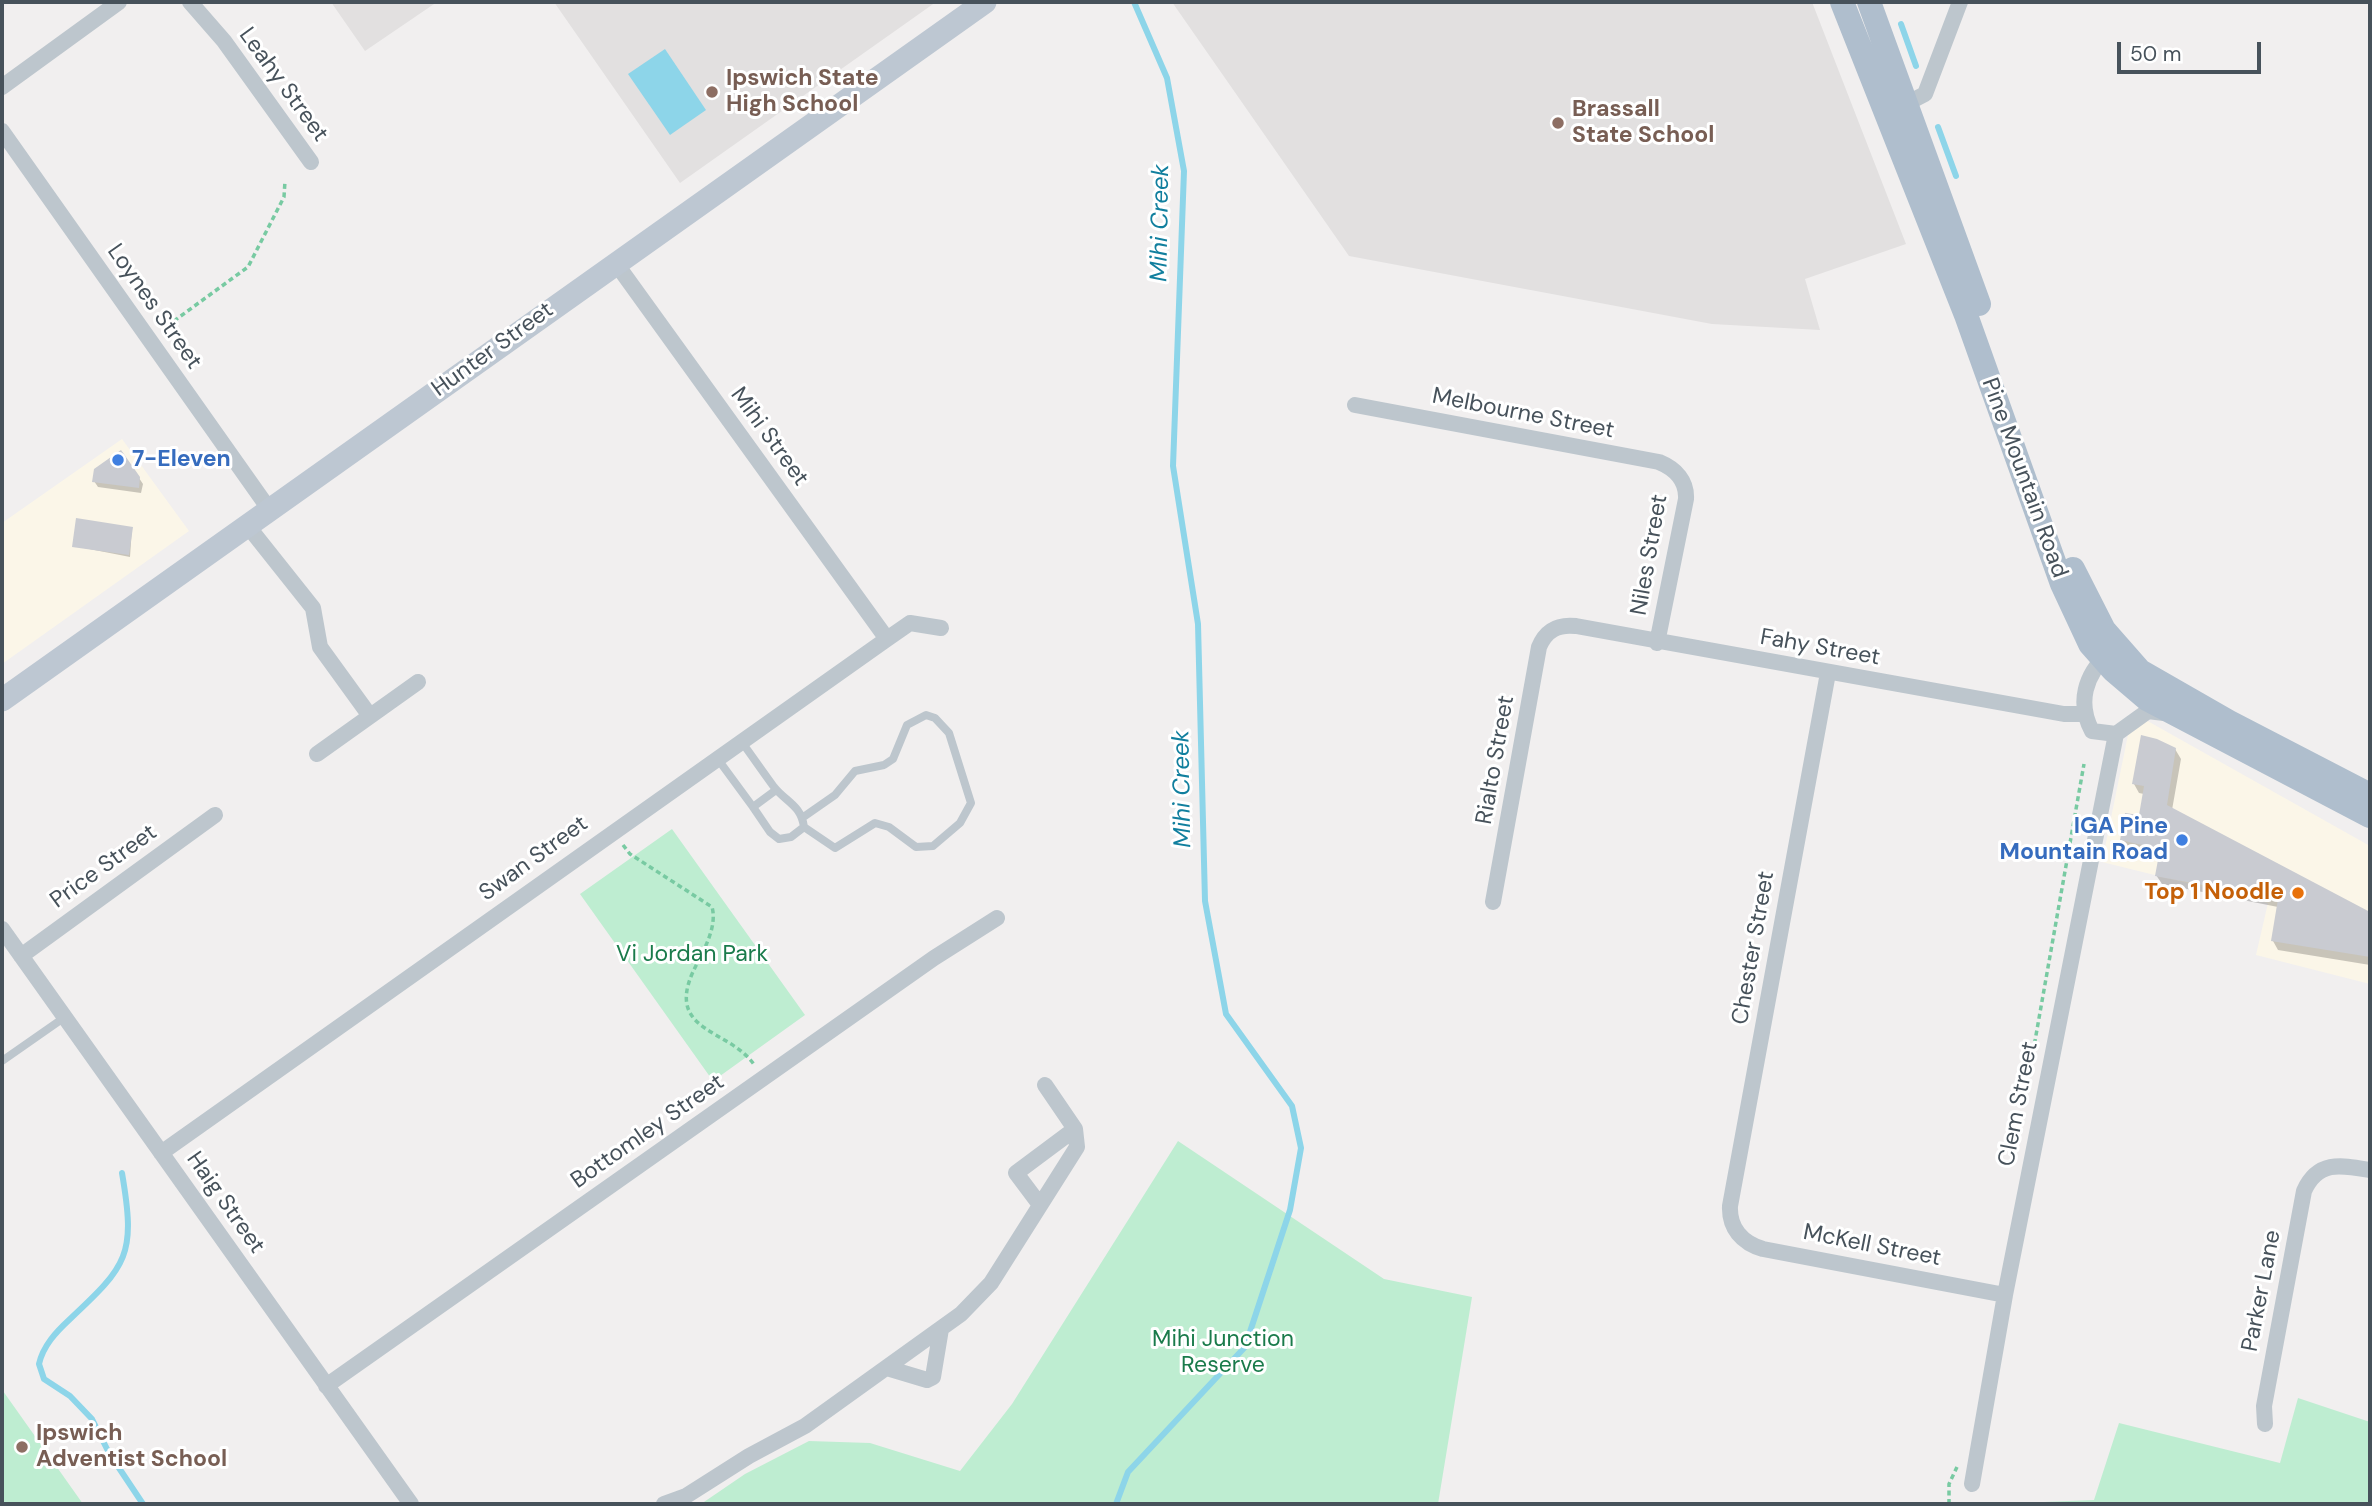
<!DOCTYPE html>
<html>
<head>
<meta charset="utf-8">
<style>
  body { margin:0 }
  #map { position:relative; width:2372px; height:1506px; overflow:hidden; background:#f1efef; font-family:"DM Sans",sans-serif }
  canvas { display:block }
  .frame { position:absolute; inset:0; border:4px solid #47525b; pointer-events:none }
  .scale { position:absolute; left:2117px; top:42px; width:144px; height:32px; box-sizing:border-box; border:4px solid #47525b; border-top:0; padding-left:9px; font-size:21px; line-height:24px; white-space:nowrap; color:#47525b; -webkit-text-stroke:5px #fff; paint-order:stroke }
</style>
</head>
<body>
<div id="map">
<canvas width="2372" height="1506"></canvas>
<div class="frame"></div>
<div class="scale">50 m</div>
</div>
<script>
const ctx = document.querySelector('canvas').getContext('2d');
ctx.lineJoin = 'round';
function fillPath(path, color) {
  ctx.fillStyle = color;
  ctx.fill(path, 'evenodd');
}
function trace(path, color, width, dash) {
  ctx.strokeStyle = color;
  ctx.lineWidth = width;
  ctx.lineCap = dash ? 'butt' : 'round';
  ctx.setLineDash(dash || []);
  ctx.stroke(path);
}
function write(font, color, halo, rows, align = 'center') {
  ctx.font = font + ' "DM Sans",sans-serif';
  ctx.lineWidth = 6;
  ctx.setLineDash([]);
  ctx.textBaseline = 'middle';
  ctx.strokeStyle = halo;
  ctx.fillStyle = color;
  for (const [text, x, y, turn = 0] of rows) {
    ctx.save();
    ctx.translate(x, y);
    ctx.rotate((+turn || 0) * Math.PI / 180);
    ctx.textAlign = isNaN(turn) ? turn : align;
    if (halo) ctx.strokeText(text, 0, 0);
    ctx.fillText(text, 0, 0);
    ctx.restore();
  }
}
fillPath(new Path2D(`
  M122,439L189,531L2,664V523Z
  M2144,719L2370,846V984L2256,955L2268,903L2102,862L2130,725Z`), '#fbf6e8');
fillPath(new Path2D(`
  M331,2H437L365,51Z
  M554,2H936L680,183Z
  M1172,2H1812L1906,244L1805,279L1820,330L1712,324L1349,256Z`), '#e2e0e0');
fillPath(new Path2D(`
  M672,829L805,1015L713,1081L580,894Z
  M1178,1141L1384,1279L1472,1297L1438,1504H701L745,1474L809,1441L870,1443L960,1471L1012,1404Z
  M2,1388L3,1391L83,1504H2Z
  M2298,1398L2370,1422V1504H1993L2094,1500L2119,1423L2280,1463Z`), '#beedd1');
fillPath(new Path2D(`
  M665,49L706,110L670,135L628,74Z`), '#8dd5e9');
fillPath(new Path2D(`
  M139,478L143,484L141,493L98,487L94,481Z
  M132,528L130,557L74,546Z
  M2175,749L2181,759L2172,810L2370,914V965L2278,950L2273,941L2278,907L2162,884L2156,875L2160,856L2127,849L2122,840L2140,817L2144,794L2139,793L2134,784Z`), '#0003');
trace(new Path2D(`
  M1901,24L1916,66
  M1938,127L1956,176
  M122,1173C136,1255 128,1265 69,1320C56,1332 43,1346 39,1364L44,1379L70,1396L92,1419L109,1453L143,1504
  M1116,1504L1128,1472L1245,1347L1290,1210L1301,1148L1292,1106L1226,1014L1205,901L1198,624L1173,466L1184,171L1167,78L1134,2`), '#8dd5e9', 6);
fillPath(new Path2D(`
  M121,450L140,477L139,488L92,482L94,469Z
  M76,518L133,527L129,555L72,547Z
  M2141,735L2157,739L2176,748L2167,805L2370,912V957L2271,941L2278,899L2155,876L2160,849L2120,840L2125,813L2139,815L2144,786L2132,784Z`), '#c9cbd1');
trace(new Path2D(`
  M167,326L248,267L284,197L285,181
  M623,845L630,854L712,907C718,929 701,954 692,974C667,1033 731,1029 755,1066
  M2030,1069L2084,764
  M1949,1504V1484L1957,1467`), '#78caa2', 3.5, [5, 3.5]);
trace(new Path2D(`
  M741,741C752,756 763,772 774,787C786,802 801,805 804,827L791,837L779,839L770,832L753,807L776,790
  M717,758L753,807
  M802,818L835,795L855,771L884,765L893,759L907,725L926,715L935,718L949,733L971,803L960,823L933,846L916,847L889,827L875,823L835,848L804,827
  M2,1061L65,1017`), '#bdc6cd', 8);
trace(new Path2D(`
  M190,2L224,41L311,162
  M2,87L119,2
  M1898,108L1925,94L1960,2
  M2,131L269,509
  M615,262L887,639
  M1355,405L1659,462C1676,469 1687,481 1686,499L1657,643
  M247,525L313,608L320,647L370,716
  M2108,654C2085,675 2077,703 2092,731L2116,734L2148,711L2164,713
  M1828,673L1730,1206C1729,1228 1742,1243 1763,1249L2005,1295
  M317,754L418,682
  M1493,902L1539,647C1546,630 1558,624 1576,626L2064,714H2083
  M2,929L411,1504
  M21,956L215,815
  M161,1153L887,639L910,623L941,628
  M1040,1205L1016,1173L1075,1129
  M887,1368L927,1380L933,1377L941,1329
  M326,1386L934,958L997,918
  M2265,1424L2264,1406L2304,1191C2318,1160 2341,1165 2370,1170
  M1972,1484L2005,1295L2116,734
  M664,1504L686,1496L749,1456L805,1426L961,1314L991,1283L1077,1147L1075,1129L1045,1085`), '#bdc6cd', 16);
trace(new Path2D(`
  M2,700L985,2`), '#bdc7d2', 23);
trace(new Path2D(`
  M1842,2L1966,315L2062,584L2090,644L2113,670L2147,699L2370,816
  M1869,2L1979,304
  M2073,569L2104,630L2140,671L2229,722L2370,795`), '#afbecd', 24);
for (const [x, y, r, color] of [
  [712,92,7,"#8d6e63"],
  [1558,123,7,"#8d6e63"],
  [118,460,7,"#3f7fe0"],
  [2182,840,7,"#3f7fe0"],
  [2298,893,7,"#e8710a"],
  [22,1447,7,"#8d6e63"]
]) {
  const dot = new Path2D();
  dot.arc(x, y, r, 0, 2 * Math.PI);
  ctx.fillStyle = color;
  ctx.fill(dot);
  trace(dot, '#fff', 2.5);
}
write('bold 23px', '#785e54', '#fff', [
  ["Ipswich State",726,79],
  ["High School",726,105],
  ["Brassall",1572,110],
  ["State School",1572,136],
  ["Ipswich",36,1434],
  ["Adventist School",36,1460]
], 'left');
write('23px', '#47525b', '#fff', [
  ["Leahy Street",283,85,54],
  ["Loynes Street",154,307,55],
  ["Hunter Street",493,350,-36],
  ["Melbourne Street",1523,414,11],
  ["Mihi Street",769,437,54],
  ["Pine Mountain Road",2024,478,70],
  ["Niles Street",1650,555,-80],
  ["Fahy Street",1820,648,10],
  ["Rialto Street",1496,760,-80],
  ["Swan Street",534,859,-36],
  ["Price Street",104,867,-36],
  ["Chester Street",1754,948,-80],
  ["Clem Street",2019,1104,-79],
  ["Bottomley Street",648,1132,-35],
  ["Haig Street",225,1203,55],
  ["McKell Street",1872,1246,11],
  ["Parker Lane",2262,1291,-79]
]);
write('bold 23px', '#366cbe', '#fff', [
  ["7-Eleven",132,460],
  ["IGA Pine",2168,827,"right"],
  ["Mountain Road",2168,853,"right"]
], 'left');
write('bold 23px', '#c56008', '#fff', [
  ["Top 1 Noodle",2284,893]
], 'right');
write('23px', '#1a7b4b', '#fff', [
  ["Vi Jordan Park",692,955],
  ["Mihi Junction",1223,1340],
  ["Reserve",1223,1366]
]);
write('italic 24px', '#117f9e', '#fff', [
  ["Mihi Creek",1161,223,-89],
  ["Mihi Creek",1183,789,-91]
]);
</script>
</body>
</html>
